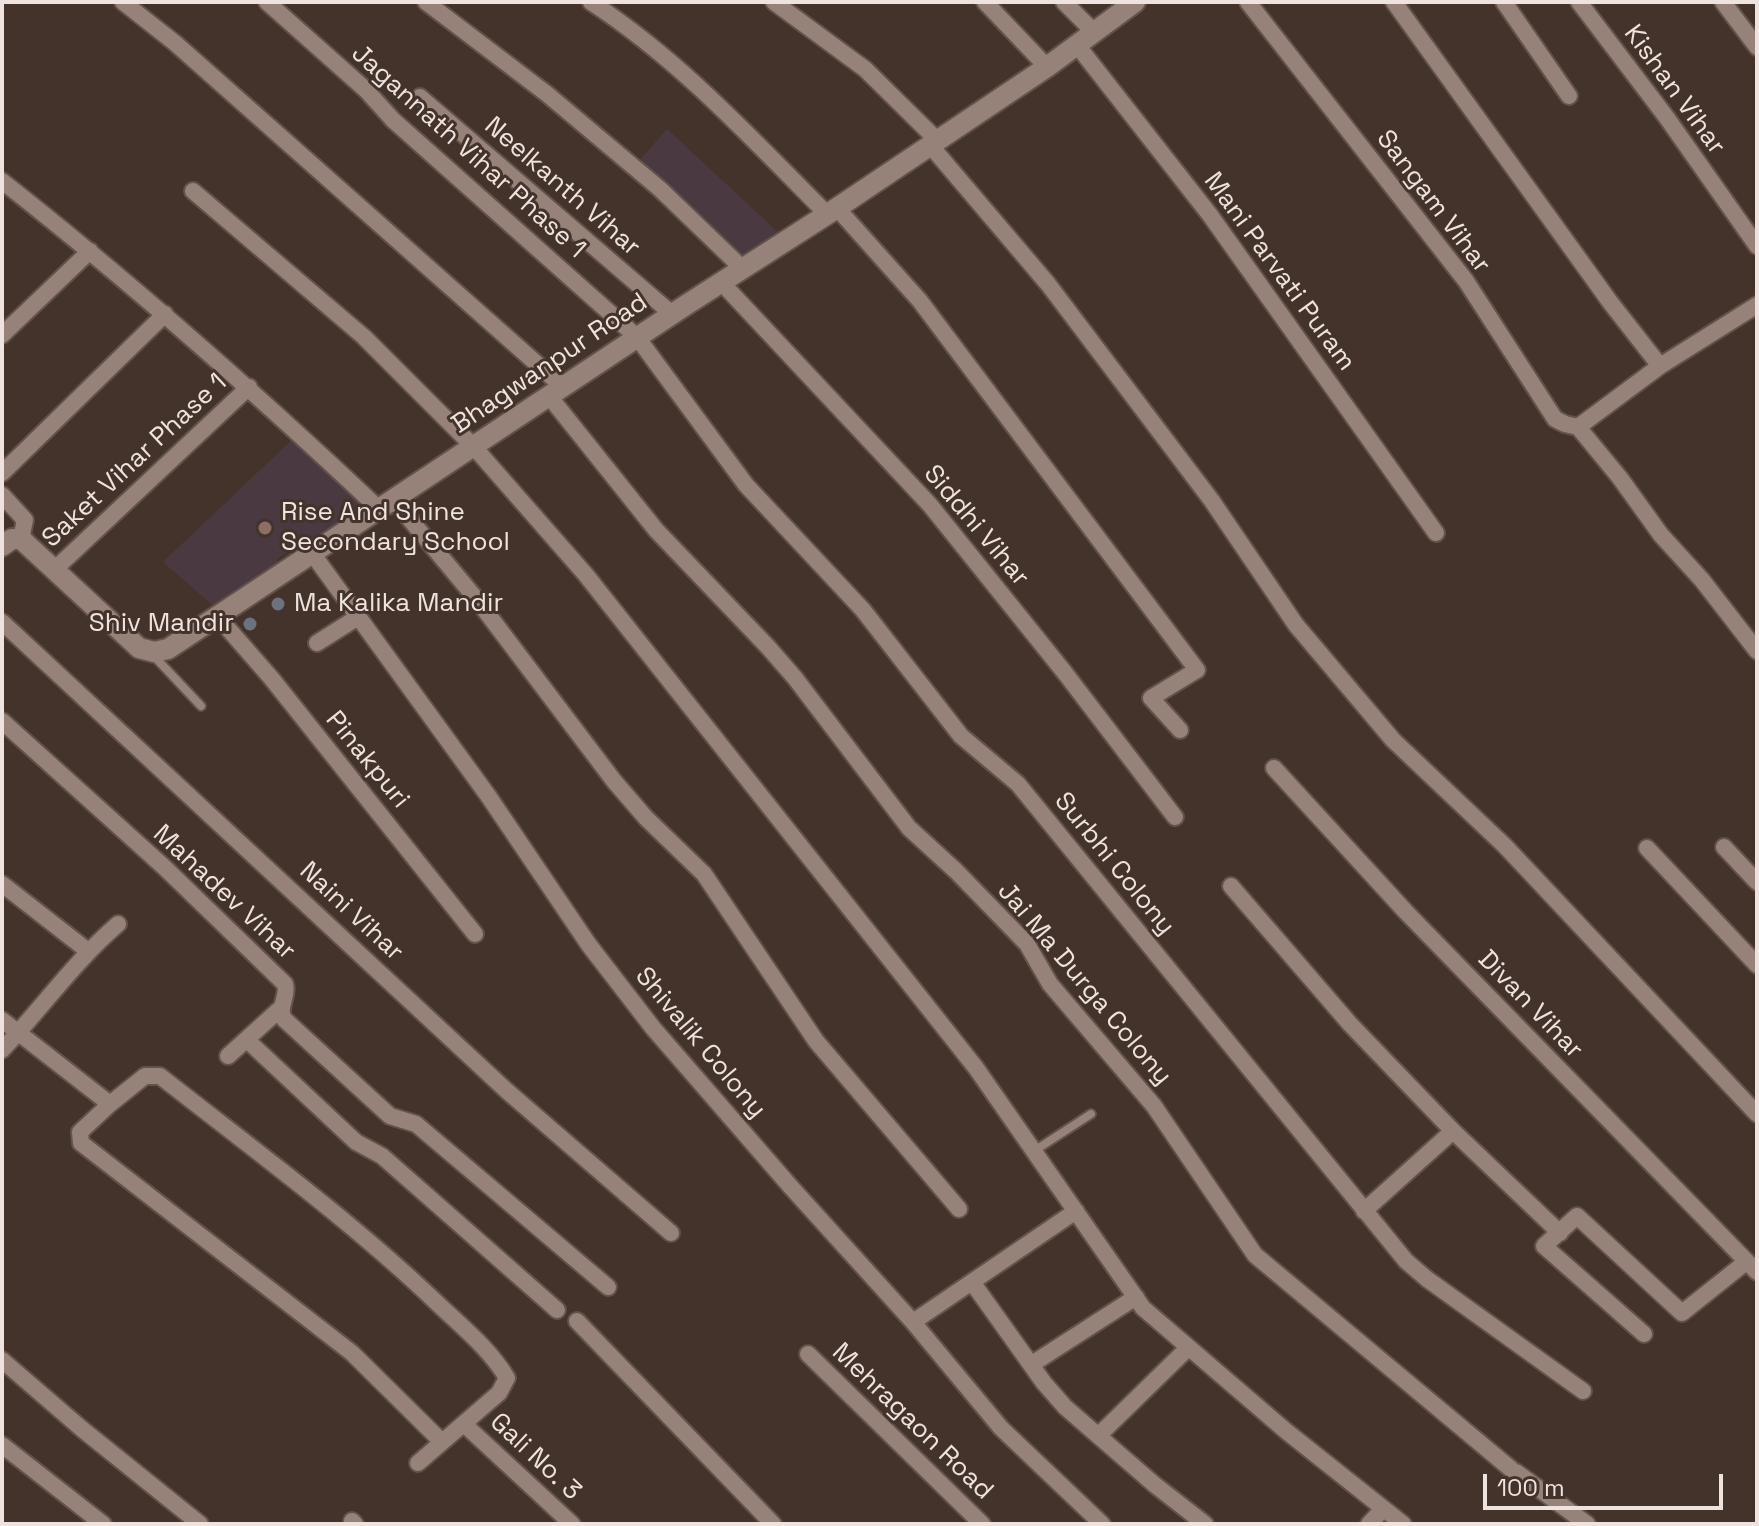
<!DOCTYPE html>
<html>
<head>
<meta charset="utf-8">
<style>
  body { margin:0 }
  #map { position:relative; width:1759px; height:1526px; overflow:hidden; background:#44332b; font-family:"Space Grotesk",sans-serif }
  canvas { display:block }
  .frame { position:absolute; inset:0; border:4px solid #eee3de; pointer-events:none }
  .scale { position:absolute; left:1483px; top:1474px; width:240px; height:36px; box-sizing:border-box; border:4px solid #eee3de; border-top:0; padding-left:10px; font-size:24px; line-height:28px; white-space:nowrap; color:#eee3de; -webkit-text-stroke:6px #44332b; paint-order:stroke }
</style>
</head>
<body>
<div id="map">
<canvas width="1759" height="1526"></canvas>
<div class="frame"></div>
<div class="scale">100 m</div>
</div>
<script>
const ctx = document.querySelector('canvas').getContext('2d');
ctx.lineJoin = 'round';
function fillPath(path, color) {
  ctx.fillStyle = color;
  ctx.fill(path, 'evenodd');
}
function trace(path, color, width, dash) {
  ctx.strokeStyle = color;
  ctx.lineWidth = width;
  ctx.lineCap = dash ? 'butt' : 'round';
  ctx.setLineDash(dash || []);
  ctx.stroke(path);
}
function write(font, color, halo, rows, align = 'center') {
  ctx.font = font + ' "Space Grotesk",sans-serif';
  ctx.lineWidth = 6;
  ctx.setLineDash([]);
  ctx.textBaseline = 'middle';
  ctx.strokeStyle = halo;
  ctx.fillStyle = color;
  for (const [text, x, y, turn = 0] of rows) {
    ctx.save();
    ctx.translate(x, y);
    ctx.rotate((+turn || 0) * Math.PI / 180);
    ctx.textAlign = isNaN(turn) ? turn : align;
    if (halo) ctx.strokeText(text, 0, 0);
    ctx.fillText(text, 0, 0);
    ctx.restore();
  }
}
fillPath(new Path2D(`
  M667,129L781,235L744,259L639,161Z
  M296,436L368,503L292,555L288,552L277,559L278,564L217,609L163,562Z`), '#4b3942');
const service = new Path2D(`
  M152,654L201,706
  M1034,1151L1091,1114`);
const minor = new Path2D(`
  M123,2L175,43L563,387
  M267,2L366,90L393,120L637,337L746,485L863,610L961,736L1018,784L1406,1261L1427,1279L1583,1391
  M426,2L547,94L660,189L742,268
  M591,2C680,60 752,139 827,214
  M774,2L865,69L937,140
  M985,2L1047,67
  M1064,2L1094,32
  M1248,2L1466,281L1555,419L1565,424L1578,427
  M1394,2L1610,302L1660,366
  M1504,2L1569,96
  M1579,2L1667,118L1757,246
  M1723,2L1757,47
  M1077,45L1210,215L1436,533
  M420,97L672,314
  M930,145L1048,284L1212,501L1296,625L1393,740L1505,846L1757,1114
  M2,181C133,284 257,394 378,508
  M193,191L364,337L474,447L586,575L976,1068L1143,1308L1286,1431L1403,1524
  M837,208L920,301L1197,670L1151,698L1180,730
  M721,282L930,505L1065,673L1175,817
  M2,335L90,251
  M549,396L656,530L768,647L795,678L909,828L956,871L1027,944L1050,984L1154,1106L1255,1255L1511,1469
  M1578,427L1620,478L1661,535L1702,580L1757,651
  M1578,427L1660,366L1757,305
  M2,473L165,314
  M2,495L25,520L21,539
  M393,499L478,601L614,781L646,818L704,874L816,1041L959,1209
  M312,553L489,797L589,945L653,1028L790,1186L913,1322L1001,1428L1102,1524
  M54,570L249,387
  M218,617L272,679L475,934
  M2,622L507,1091L671,1233
  M317,643L358,617
  M2,721L164,867L285,984C289,997 277,1007 284,1019L390,1116L416,1124L608,1287
  M1274,768L1406,912L1757,1272
  M1724,847L1757,882
  M1647,848L1757,965
  M2,884L88,951
  M1231,886L1350,1024L1453,1131L1560,1233
  M2,1020L110,1104L80,1132L81,1143L352,1353L442,1442
  M247,1040L356,1142L382,1156L557,1310
  M2,1050C42,1008 74,962 118,924
  M228,1056L281,1008
  M110,1104L145,1076H160C253,1149 350,1220 436,1302C461,1326 489,1348 507,1378L499,1393L418,1463
  M1364,1211L1453,1131
  M972,1282L1044,1383L1065,1407L1155,1485L1205,1524
  M577,1321L773,1524
  M913,1322L1076,1211
  M1644,1334L1544,1246L1577,1216L1682,1313L1746,1262
  M808,1354L982,1524
  M2,1360L82,1429L200,1524
  M1032,1364L1136,1297
  M465,1425L572,1524
  M1099,1435L1188,1348
  M2,1445L103,1524
  M1516,1472L1587,1524
  M352,1521L355,1524
  M1369,1524L1383,1509`);
const tertiary = new Path2D(`
  M2,546L12,539H21L139,648L154,652L168,649L686,305L837,208L1047,67L1135,2`);
trace(service, '#61524c', 12);
trace(minor, '#61524c', 20);
trace(tertiary, '#61524c', 24);
trace(service, '#968279', 8);
trace(minor, '#968279', 16);
trace(tertiary, '#968279', 20);
for (const [x, y, r, color] of [
  [265,528,8,"#8d6e63"],
  [278,604,8,"#6b7280"],
  [250,624,8,"#6b7280"]
]) {
  const dot = new Path2D();
  dot.arc(x, y, r, 0, 2 * Math.PI);
  ctx.fillStyle = color;
  ctx.fill(dot);
  trace(dot, '#44332b', 3);
}
write('26px', '#eee3de', '#44332b', [
  ["Kishan Vihar",1674,90,54],
  ["Jagannath Vihar Phase 1",468,152,42],
  ["Neelkanth Vihar",562,187,41],
  ["Sangam Vihar",1433,202,53],
  ["Mani Parvati Puram",1279,272,54],
  ["Bhagwanpur Road",550,364,-34],
  ["Saket Vihar Phase 1",135,461,-43],
  ["Siddhi Vihar",976,526,50],
  ["Pinakpuri",367,760,51],
  ["Surbhi Colony",1114,864,51],
  ["Mahadev Vihar",224,893,43],
  ["Naini Vihar",351,912,43],
  ["Jai Ma Durga Colony",1084,984,50],
  ["Divan Vihar",1530,1005,46],
  ["Shivalik Colony",700,1043,50],
  ["Mehragaon Road",912,1422,44],
  ["Gali No. 3",535,1457,43]
]);
write('26px', '#eee3de', '#44332b', [
  ["Rise And Shine",281,513],
  ["Secondary School",281,543],
  ["Ma Kalika Mandir",294,604],
  ["Shiv Mandir",234,624,"right"]
], 'left');
</script>
</body>
</html>
